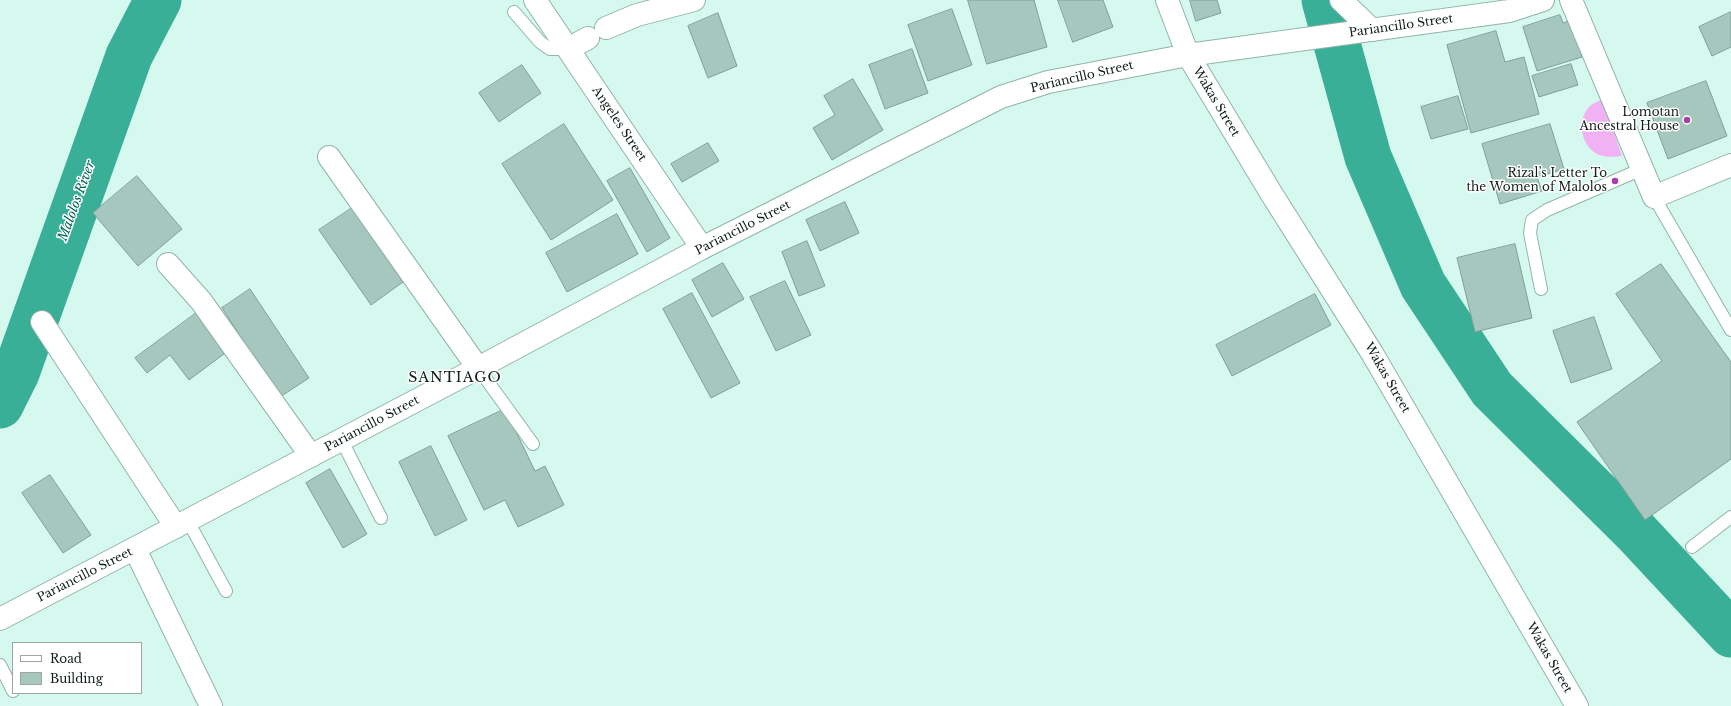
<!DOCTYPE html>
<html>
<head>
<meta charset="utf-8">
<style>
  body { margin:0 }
  #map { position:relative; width:1731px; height:706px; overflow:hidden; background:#d6f9ef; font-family:"Libre Baskerville",serif }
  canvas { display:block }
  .legend { position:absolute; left:12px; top:642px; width:130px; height:52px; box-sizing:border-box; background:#fff; border:1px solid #9fa5a3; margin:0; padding:5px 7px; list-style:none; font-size:12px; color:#101d1a }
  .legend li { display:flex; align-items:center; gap:8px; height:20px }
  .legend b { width:20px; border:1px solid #9fa5a3 }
</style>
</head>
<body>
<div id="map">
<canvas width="1731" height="706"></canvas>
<ul class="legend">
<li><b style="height:5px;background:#fff"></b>Road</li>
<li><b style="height:11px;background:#a5c7be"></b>Building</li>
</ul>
</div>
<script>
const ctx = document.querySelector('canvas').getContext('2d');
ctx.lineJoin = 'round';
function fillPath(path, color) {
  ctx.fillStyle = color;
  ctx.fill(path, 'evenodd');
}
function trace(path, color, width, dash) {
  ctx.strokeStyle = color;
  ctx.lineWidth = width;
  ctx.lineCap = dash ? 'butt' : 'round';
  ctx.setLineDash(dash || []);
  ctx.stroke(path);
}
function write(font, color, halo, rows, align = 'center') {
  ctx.font = font + ' "Libre Baskerville",serif';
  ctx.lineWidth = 3;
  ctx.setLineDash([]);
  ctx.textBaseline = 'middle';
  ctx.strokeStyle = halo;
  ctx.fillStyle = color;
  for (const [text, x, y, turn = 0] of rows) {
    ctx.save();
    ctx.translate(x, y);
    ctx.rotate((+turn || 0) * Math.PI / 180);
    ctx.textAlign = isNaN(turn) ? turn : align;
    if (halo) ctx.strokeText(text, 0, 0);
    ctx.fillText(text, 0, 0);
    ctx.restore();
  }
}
fillPath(new Path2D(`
  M1602,99L1622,156C1613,157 1602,158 1594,152C1580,142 1577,117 1591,105C1594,103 1599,101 1602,99Z`), '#f0b2f2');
trace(new Path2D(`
  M1325,0L1368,157L1423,285L1492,389L1636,532L1731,634
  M0,405L16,373L129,56L158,0`), '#3aaf98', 47);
const building = new Path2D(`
  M968,0H1034L1047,47L987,64Z
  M1058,0H1103L1113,27L1073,42Z
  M1190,0H1217L1221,13L1196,21Z
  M952,9L972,65L928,81L908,25Z
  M1731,12V47L1712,56L1699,27Z
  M718,13L737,66L708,78L688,26Z
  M1560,15L1563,23L1571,20L1582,57L1537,71L1523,27Z
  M1496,31L1505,62L1524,57L1539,114L1471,133L1447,45Z
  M912,49L928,93L885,109L869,65Z
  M1571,64L1578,85L1539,97L1532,76Z
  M522,65L541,93L499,122L479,93Z
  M853,79L883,130L832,160L813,128L835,115L824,96Z
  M1706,81L1727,136L1668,159L1647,103Z
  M1458,96L1468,129L1431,139L1421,107Z
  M564,124L613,200L551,240L502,164Z
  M1550,124L1564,169L1537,177L1542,191L1500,204L1482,144Z
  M708,143L719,161L682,182L671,164Z
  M630,168L670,238L647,252L607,181Z
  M137,176L182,229L138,266L93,213Z
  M845,202L859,233L820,251L806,220Z
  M352,208L403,282L371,305L319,230Z
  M617,214L638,254L567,292L546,253Z
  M807,241L825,286L799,296L782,252Z
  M1515,244L1532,318L1475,332L1457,258Z
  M723,263L744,299L712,317L692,280Z
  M1661,264L1731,362V459L1645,520L1577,422L1662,361L1616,294Z
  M785,281L811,335L776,351L750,297Z
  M250,289L309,378L280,397L222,308Z
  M692,293L740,383L711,398L663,309Z
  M1315,294L1331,325L1232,376L1216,345Z
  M199,311L228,351L189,380L170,355L147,373L135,358Z
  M1594,317L1612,369L1571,383L1553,331Z
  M505,409L535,471L545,466L564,505L518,527L505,500L484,510L448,436Z
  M431,446L467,520L435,536L399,462Z
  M330,469L367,534L343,548L306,483Z
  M50,475L91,535L63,553L22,493Z`);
fillPath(building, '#a5c7be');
trace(building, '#7e9f96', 1);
const service = new Path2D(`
  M514,12L540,42L550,49H568
  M1654,197L1731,330
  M1541,289L1530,233L1532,220L1547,210L1642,169
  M478,368L533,444
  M341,439L381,518
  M188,521L226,591
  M1692,547L1731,517
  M0,665L13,691`);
const minor = new Path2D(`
  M535,0L702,248
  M1167,0L1188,55L1271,193L1372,353L1577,706
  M1341,0L1372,30
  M1571,0L1654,197L1731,165
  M606,28L637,15L694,0
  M568,49L588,38
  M329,157L478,368
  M168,264L201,301L311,456
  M42,322L176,527
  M135,549L211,706`);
const secondary = new Path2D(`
  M0,619L478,368L702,248L1001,97L1048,82L1188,55L1509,11L1543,0`);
trace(service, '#91b3aa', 14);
trace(minor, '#91b3aa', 24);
trace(secondary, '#91b3aa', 24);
trace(service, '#fff', 12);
trace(minor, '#fff', 22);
trace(secondary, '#fff', 22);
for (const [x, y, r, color] of [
  [1687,120,4,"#a341a8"],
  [1615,181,4,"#a341a8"]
]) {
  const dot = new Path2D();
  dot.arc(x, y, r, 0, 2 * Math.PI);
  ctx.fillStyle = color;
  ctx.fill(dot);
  trace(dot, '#fff', 1.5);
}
write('12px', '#101d1a', '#fff', [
  ["Pariancillo Street",1401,26,-8],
  ["Pariancillo Street",1082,77,-13],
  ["Wakas Street",1216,102,59],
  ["Angeles Street",619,124,56],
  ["Pariancillo Street",743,228,-27],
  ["Wakas Street",1387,378,60],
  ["Pariancillo Street",372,424,-28],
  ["Pariancillo Street",85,575,-27],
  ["Wakas Street",1549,658,60]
]);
write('12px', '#101d1a', '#fff', [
  ["Lomotan",1679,113],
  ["Ancestral House",1679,127],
  ["Rizal’s Letter To",1607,174],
  ["the Women of Malolos",1607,188]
], 'right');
write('italic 13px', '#006454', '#fff', [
  ["Malolos River",77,201,-70]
]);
ctx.letterSpacing = '1px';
write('14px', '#101d1a', '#fff', [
  ["SANTIAGO",455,378]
]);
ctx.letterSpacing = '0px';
</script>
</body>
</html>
